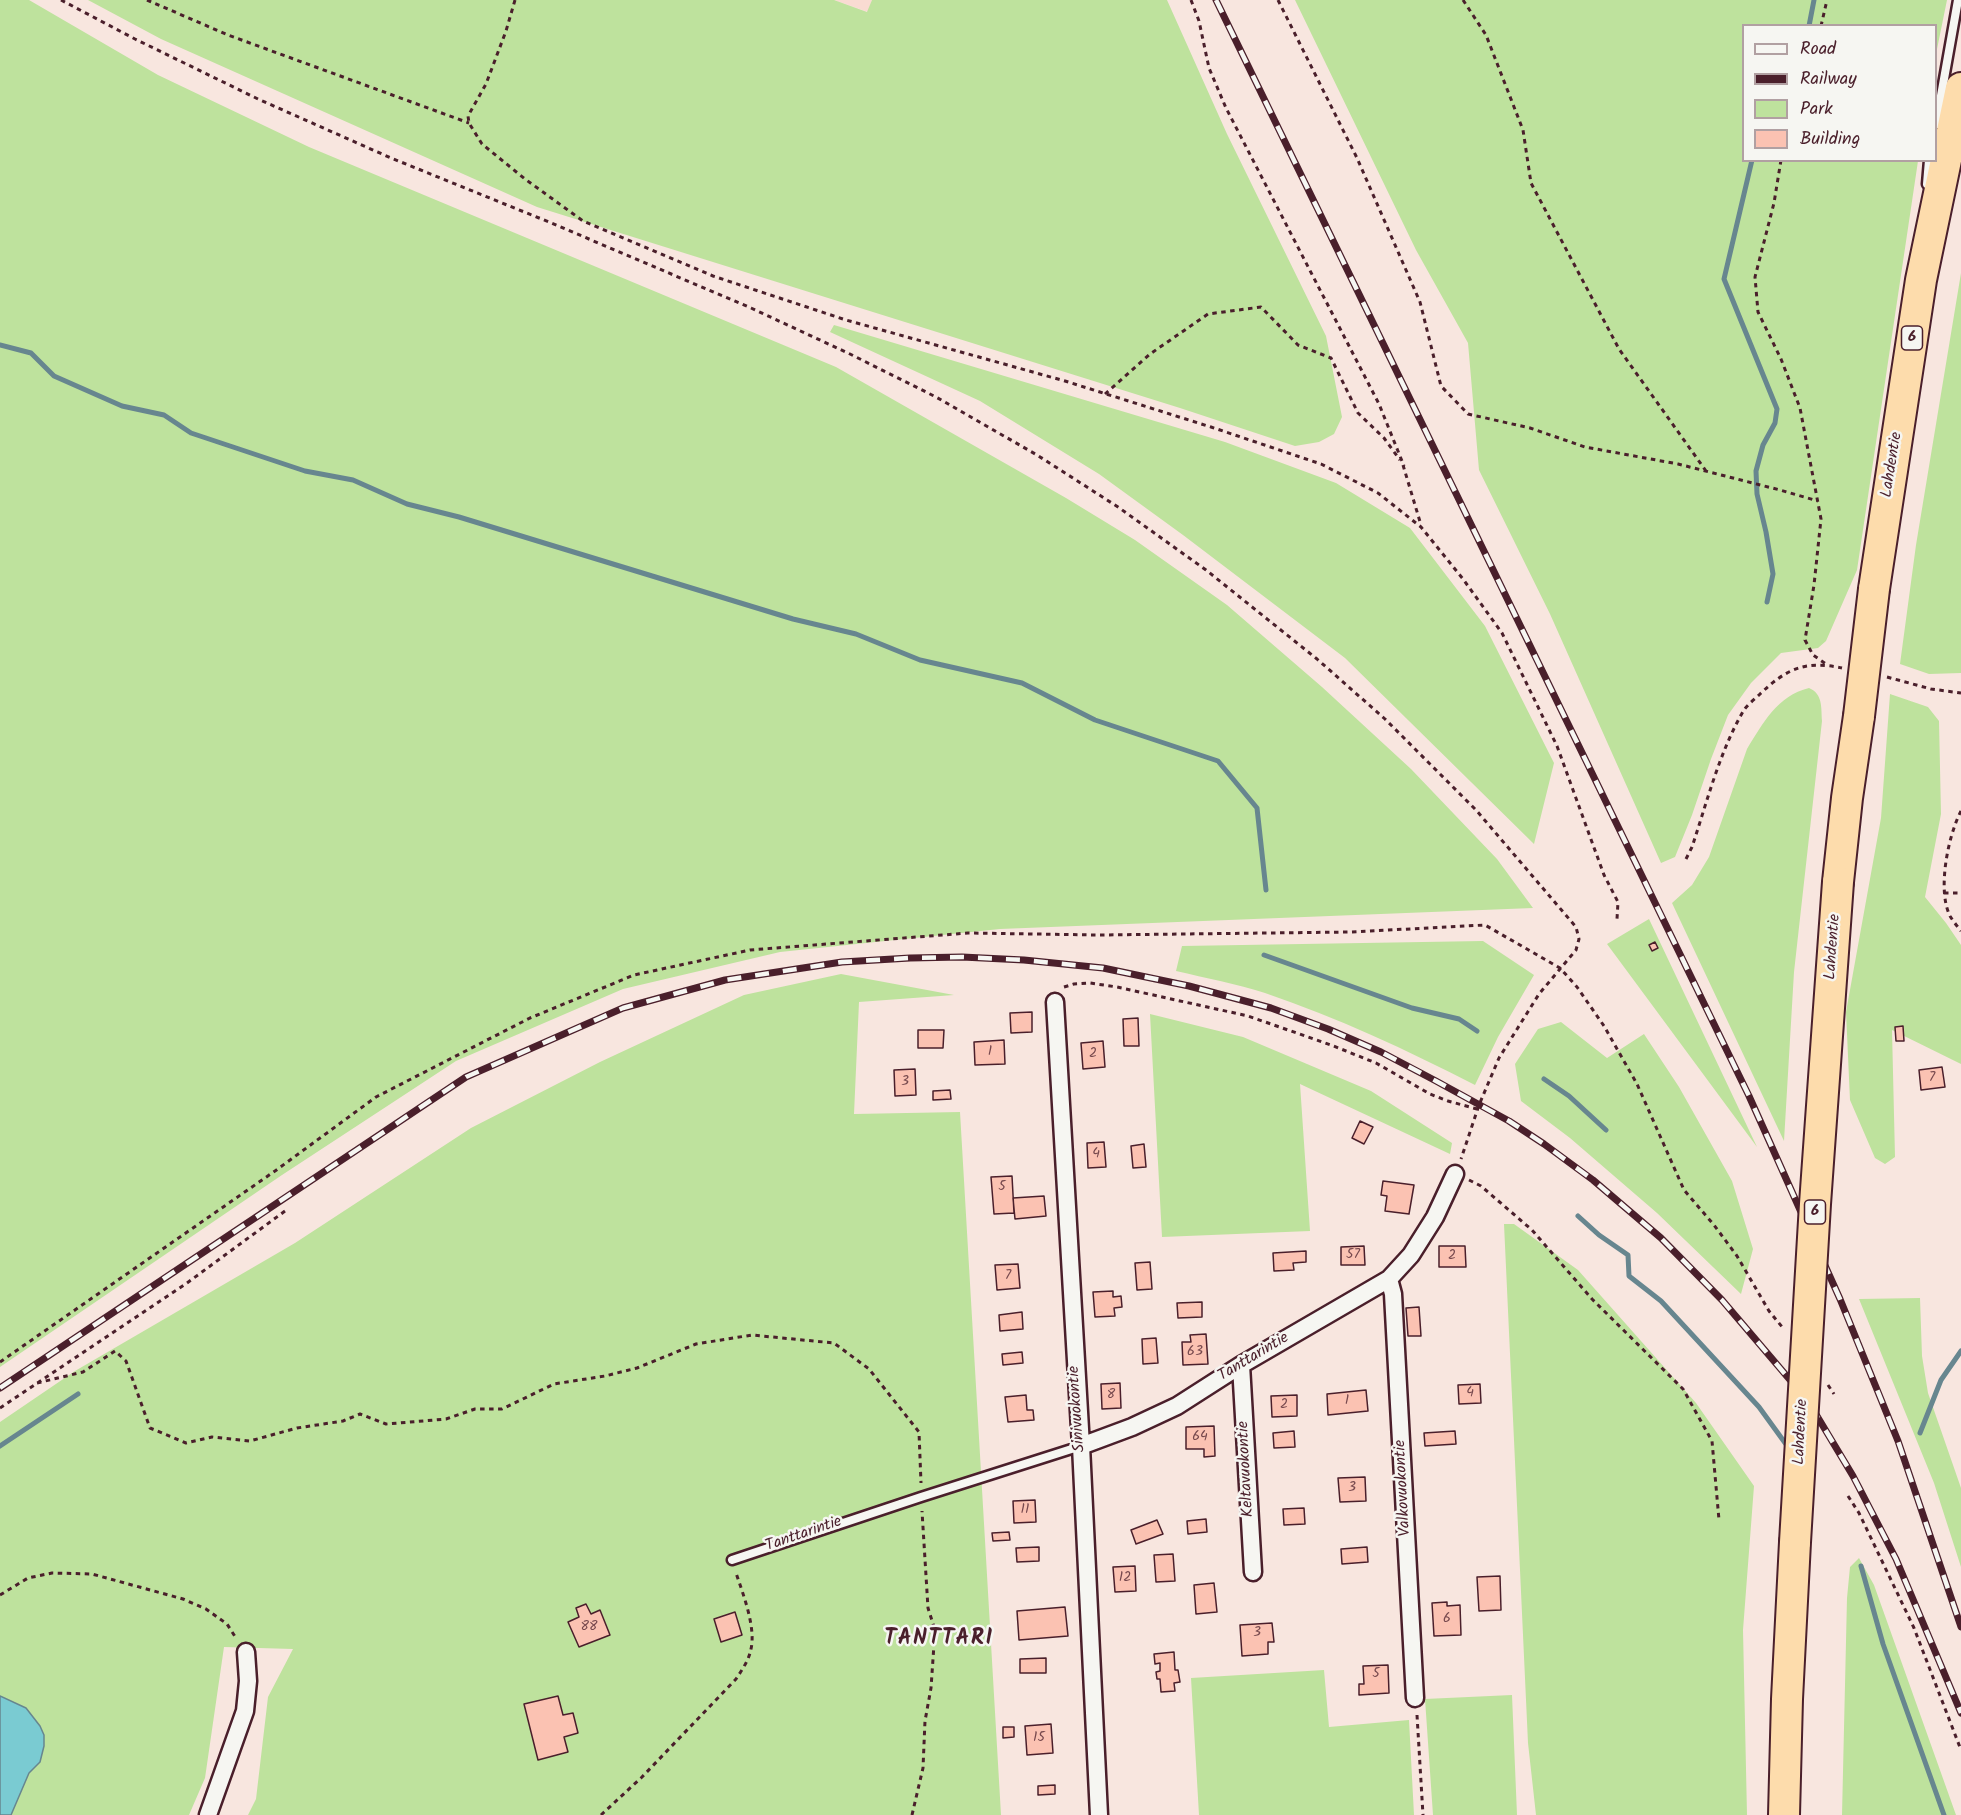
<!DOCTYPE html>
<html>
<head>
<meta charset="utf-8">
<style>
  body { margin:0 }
  #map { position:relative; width:1961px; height:1815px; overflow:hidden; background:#f8e6df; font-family:Kalam,sans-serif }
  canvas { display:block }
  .legend { position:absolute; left:1742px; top:24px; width:195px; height:138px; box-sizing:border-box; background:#f6f6f2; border:2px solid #b1a0a2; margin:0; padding:8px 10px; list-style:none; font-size:18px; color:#4a1f2b }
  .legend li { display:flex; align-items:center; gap:12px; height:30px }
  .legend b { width:30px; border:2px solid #b1a0a2 }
</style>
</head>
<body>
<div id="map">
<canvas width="1961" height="1815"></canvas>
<ul class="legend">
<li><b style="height:8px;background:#f6f6f2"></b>Road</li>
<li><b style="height:8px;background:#4a1f2b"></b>Railway</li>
<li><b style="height:16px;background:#bee29d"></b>Park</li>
<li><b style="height:16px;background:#fbc2b2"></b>Building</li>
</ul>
</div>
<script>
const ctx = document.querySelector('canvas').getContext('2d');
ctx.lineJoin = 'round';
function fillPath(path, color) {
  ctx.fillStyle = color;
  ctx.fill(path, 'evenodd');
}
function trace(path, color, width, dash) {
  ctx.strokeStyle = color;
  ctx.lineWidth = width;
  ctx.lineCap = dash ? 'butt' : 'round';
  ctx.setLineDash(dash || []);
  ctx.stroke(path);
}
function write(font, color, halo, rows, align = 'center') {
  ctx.font = font + ' Kalam,sans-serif';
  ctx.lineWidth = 5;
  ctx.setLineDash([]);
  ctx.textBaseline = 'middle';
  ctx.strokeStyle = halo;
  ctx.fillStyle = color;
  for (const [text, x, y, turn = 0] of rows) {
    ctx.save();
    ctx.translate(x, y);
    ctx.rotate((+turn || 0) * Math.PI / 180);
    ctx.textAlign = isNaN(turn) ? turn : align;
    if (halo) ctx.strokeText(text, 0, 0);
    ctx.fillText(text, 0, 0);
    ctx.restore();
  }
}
fillPath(new Path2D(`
  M834,0H872L868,12Z`), '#f9dbd2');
fillPath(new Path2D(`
  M0,0H29L158,75L309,147L836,367L1066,498L1135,540L1227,605L1322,687L1411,769L1497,859L1533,908L1000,929L780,952L623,989L456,1061L282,1175L0,1367Z
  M88,0H834L867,12L872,0H1167L1227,134L1326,336L1342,417L1334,434L1319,442L1295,446L1180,408L537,207L161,39Z
  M1295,0H1947L1936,54V26H1744V160L1918,161L1857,570L1826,641L1818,648L1781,653L1751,683L1728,715L1711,759L1692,815L1675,857L1661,863L1550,614L1479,470L1468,343L1416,250Z
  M1961,273V673L1929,674L1900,664L1916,545Z
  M834,325L1225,442L1336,483L1410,528L1485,626L1554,763L1534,844L1345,658L1183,535L1099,474L980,401L830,332Z
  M1809,688C1823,694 1821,707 1822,721L1794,972L1784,1141L1672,903L1692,885L1709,857L1747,749C1763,723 1777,696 1809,688Z
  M1890,694L1928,707L1939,721L1941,814L1925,897L1946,923L1961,945V1064L1892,1030L1895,1157L1885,1164L1875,1158L1850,1100L1846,1012L1881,818Z
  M1649,919L1757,1147L1607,944Z
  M1483,941L1534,975L1498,1037L1475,1085C1407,1050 1338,1018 1265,993C1237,984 1206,978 1176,971L1182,946Z
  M841,974L954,995L859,1002L854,1114L960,1112L1001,1815H248L256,1799L268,1697L293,1649L224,1647L205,1778L189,1815H0V1422L75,1371L295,1243L471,1128L600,1062L744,995Z
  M1150,1014L1243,1037L1371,1091L1452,1143L1450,1154L1300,1084L1310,1231L1162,1237Z
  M1561,1022L1607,1058L1644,1034L1679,1087L1732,1181L1753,1249L1741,1294L1657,1213L1570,1138L1521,1101L1515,1064L1538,1029Z
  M1504,1224H1514L1578,1270L1696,1403L1754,1486L1743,1630L1747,1815H1536L1528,1743Z
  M1920,1298L1922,1356L1928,1393L1961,1488V1567L1934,1483L1859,1299Z
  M1859,1558L1874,1585L1956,1815H1842L1847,1598L1850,1567Z
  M1324,1670L1329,1727L1409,1720L1414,1815H1199L1191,1678Z
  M1512,1695L1517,1815H1433L1425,1699Z`), '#bee29d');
const water = new Path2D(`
  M0,1696L26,1708L40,1726L44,1735V1746L40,1762L29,1773L11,1815H0Z`);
fillPath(water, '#7acbd2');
trace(water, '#67868f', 1.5);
trace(new Path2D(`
  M1809,26L1814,0
  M1752,160L1724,279L1777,409L1775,423L1763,445L1756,471L1757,494L1766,532L1773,574L1767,602
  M0,345L31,353L54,376L122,406L164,415L191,433L305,471L353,480L407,504L459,517L793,619L856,634L920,660L1022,683L1095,720L1218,761L1257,808L1266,890
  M1264,955L1412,1008L1459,1019L1477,1031
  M1544,1079L1569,1096L1606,1130
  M1578,1216L1599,1235L1628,1255L1629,1276L1661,1301L1759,1407L1788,1447
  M1920,1433L1941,1380L1961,1351
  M0,1446L78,1394
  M1861,1566L1883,1644L1944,1815`), '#67868f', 5);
const building = new Path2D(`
  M1655,942L1658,948L1652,951L1649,945Z
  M1032,1012V1032L1011,1033L1010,1013Z
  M1138,1018L1139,1046H1124L1123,1019Z
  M1903,1026L1904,1041H1896L1895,1027Z
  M918,1030H944L943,1048H918Z
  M1004,1040L1005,1064L975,1065L974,1042Z
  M1103,1041L1105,1067L1083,1069L1081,1043Z
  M1942,1067L1945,1087L1921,1090L1919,1070Z
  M915,1069L916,1095L895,1096L894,1070Z
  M950,1090L951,1099L933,1100V1091Z
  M1360,1121L1373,1127L1364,1144L1352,1138Z
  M1104,1142L1106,1167L1088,1168L1087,1143Z
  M1144,1144L1146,1167L1133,1168L1131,1146Z
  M1012,1176L1014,1213L994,1214L991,1177Z
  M1383,1181L1414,1185L1409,1214L1385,1211L1387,1196L1381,1195Z
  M1044,1196L1046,1216L1015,1219L1013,1198Z
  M1364,1246L1365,1265H1341V1247Z
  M1439,1246H1465L1466,1267H1439Z
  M1306,1251V1262L1293,1263L1294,1270L1274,1271L1273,1253Z
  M1150,1262L1152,1289L1137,1290L1135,1263Z
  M1018,1264L1020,1288L997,1290L995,1265Z
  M1113,1291V1297L1121,1296L1122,1307L1114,1308L1115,1316L1095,1317L1093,1292Z
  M1202,1302V1317L1178,1318L1177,1303Z
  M1419,1307L1421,1336H1408L1406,1308Z
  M1022,1312L1023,1329L1000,1331L999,1315Z
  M1206,1334L1208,1364L1183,1365L1182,1342H1191L1190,1335Z
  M1156,1338L1158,1363L1143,1364L1142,1339Z
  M1022,1352L1023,1363L1003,1365L1002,1354Z
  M1120,1383L1121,1408L1102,1409L1101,1384Z
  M1480,1384L1481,1403L1459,1404L1458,1385Z
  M1366,1390L1368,1411L1328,1415L1327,1394Z
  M1026,1395L1027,1410H1033L1034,1420L1008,1422L1005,1397Z
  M1297,1395V1416L1272,1417L1271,1396Z
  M1214,1426L1215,1456L1204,1457V1449H1186V1427Z
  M1294,1431L1295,1447L1274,1448L1273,1433Z
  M1455,1431L1456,1444L1425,1446L1424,1433Z
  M1365,1477L1366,1501L1340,1502L1338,1478Z
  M1035,1500L1036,1522L1014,1523L1013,1501Z
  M1304,1508L1305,1524L1284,1525L1283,1509Z
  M1206,1519L1207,1532L1188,1534L1187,1521Z
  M1157,1520L1163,1534L1136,1544L1131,1530Z
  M1009,1532L1010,1540L993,1541L992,1533Z
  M1039,1547V1561L1017,1562L1016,1548Z
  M1367,1547L1368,1562L1342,1564L1341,1549Z
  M1173,1554L1175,1581L1156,1582L1154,1555Z
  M1135,1566L1136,1591L1115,1592L1113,1567Z
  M1500,1576L1501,1610L1479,1611L1477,1577Z
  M1214,1583L1217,1612L1196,1614L1194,1585Z
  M1447,1602V1606L1460,1605L1461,1635L1434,1636L1432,1603Z
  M586,1604L591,1614L600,1610L610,1635L579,1647L568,1622L579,1617L576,1608Z
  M1065,1607L1068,1636L1019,1640L1017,1611Z
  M735,1612L742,1635L721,1642L714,1619Z
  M1272,1623L1274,1642H1268V1654L1242,1656L1240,1625Z
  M1174,1652L1175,1670H1178L1180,1682L1174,1683L1175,1691L1161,1692L1160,1679H1157L1156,1672L1160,1671V1663L1155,1664L1154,1654Z
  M1046,1658V1673H1020V1659Z
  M1388,1665L1389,1693L1359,1695V1684H1364L1363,1666Z
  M558,1696L563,1715L573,1713L578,1733L564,1737L568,1752L538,1760L524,1704Z
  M1051,1724L1053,1753L1027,1755L1025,1726Z
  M1003,1727H1014V1737L1003,1738Z
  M1055,1785V1794L1038,1795V1786Z`);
fillPath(building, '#fbc2b2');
trace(building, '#4a1f2b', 1.5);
const lane = new Path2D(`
  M1936,124L1958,0
  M1927,184L1929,160
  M732,1560L921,1497L1081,1446`);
const street = new Path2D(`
  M1055,1002L1081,1446L1099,1815
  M1389,1279L1393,1294L1415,1698
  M1241,1365L1253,1572
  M1081,1446L1132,1427L1177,1406L1241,1365L1389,1279L1411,1255L1435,1217L1455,1174
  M208,1815L245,1711L248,1681L246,1652`);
const highway = new Path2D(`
  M1874,589L1921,280L1961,88
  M1838,882L1847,798L1859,716
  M1784,1815L1787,1699L1795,1542`);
trace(lane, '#4a1f2b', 13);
trace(street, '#4a1f2b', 21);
trace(highway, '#4a1f2b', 34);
trace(new Path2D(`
  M61,0L135,39L258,99L391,158L549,222L751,308L850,354L936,397L1037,455L1118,507L1206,570L1317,659L1385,719L1476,810L1576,927L1579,939L1576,950L1539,994L1499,1058L1479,1105L1461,1159
  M147,0L228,35L469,123
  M515,0L506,31L486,84L468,116L469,123L482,144L525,179L583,221L713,276L846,320L1065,381L1211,427L1321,464L1378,493L1421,527L1463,579L1502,633L1557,746L1604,875L1618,902L1617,919
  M1191,0L1199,21L1209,68L1226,108L1379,404L1404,466
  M1278,0L1357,158L1420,302L1441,386L1468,414L1530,428L1585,447L1678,464L1780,490L1818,501
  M1463,0L1486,35L1523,130L1531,183L1619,349L1706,471
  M1821,26L1827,0
  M1781,160L1774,203L1755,277L1758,312L1781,359L1800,408L1821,519L1814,585L1805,640L1813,655L1826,664
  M1105,394L1150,354L1208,314L1261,307L1298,345L1331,358L1358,413L1384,438L1400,460
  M1403,465L1421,525
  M1887,677L1931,689L1961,693
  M1961,811C1948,836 1937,890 1950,916C1953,921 1957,926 1961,931
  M1686,859L1692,847C1707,802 1720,750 1744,710C1748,704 1755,699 1760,694C1786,669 1805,660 1842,668
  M1944,893H1961
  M1064,987L1074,984L1090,983L1117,987L1248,1016L1331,1045L1376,1063L1430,1094L1448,1101L1477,1109
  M1469,1180L1481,1186L1532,1230L1592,1299L1683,1389L1712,1441L1719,1520
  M0,1362L275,1171L376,1097L530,1018L634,975L750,950L968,933L1099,935L1351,932L1485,925L1560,968L1577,987L1604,1026L1637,1084L1684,1190L1714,1225L1737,1256L1769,1311L1783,1328
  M37,1383L83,1372L115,1351L126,1361L150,1428L186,1443L212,1437L250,1441L297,1428L343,1421L360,1414L386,1424L446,1419L475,1409H502L554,1384L605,1376L637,1368L696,1344L752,1335L834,1343L869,1369L919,1432L921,1483
  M1828,1385L1834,1394
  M0,1408L187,1283L285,1211
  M1848,1496L1859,1513L1914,1628L1961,1750
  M0,1595L28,1578L52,1573L92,1574L183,1599L206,1609L227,1624L236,1638
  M1417,1715L1423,1815
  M601,1815L642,1777L736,1679C742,1670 749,1660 751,1649C756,1627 743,1594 736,1573
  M912,1815L923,1768L925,1721L931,1688L935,1630L928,1608L922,1511`), '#4a1f2b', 3, [4.5, 4.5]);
trace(lane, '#f6f6f2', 8);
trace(street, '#f6f6f2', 16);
trace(highway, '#fddcac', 30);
const rail = new Path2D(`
  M1216,0L1749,1096L1840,1299L1898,1441L1961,1627
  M0,1388L466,1077L623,1008L725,980L842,962L910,958L962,957L1024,960L1103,968L1189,986L1271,1008L1328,1029L1381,1052L1436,1081L1509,1121L1544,1144L1593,1180L1661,1238L1722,1300L1808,1401L1853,1476L1896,1559L1961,1713`);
trace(rail, '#4a1f2b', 7);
trace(rail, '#f6f6f2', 4.5, [14]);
const highwayBridge = new Path2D(`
  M1859,716L1874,589
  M1795,1542L1815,1204L1838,882`);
trace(highwayBridge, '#4a1f2b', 34, []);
trace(highwayBridge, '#fddcac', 30);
write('14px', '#76484d', null, [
  ["1",990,1053],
  ["2",1093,1055],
  ["7",1932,1079],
  ["3",905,1083],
  ["4",1096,1155],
  ["5",1002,1188],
  ["57",1353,1256],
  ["2",1452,1257],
  ["7",1008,1277],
  ["63",1195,1353],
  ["4",1470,1394],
  ["8",1111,1396],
  ["1",1347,1402],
  ["2",1284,1406],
  ["64",1200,1438],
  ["3",1352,1489],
  ["11",1025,1511],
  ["12",1125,1579],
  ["6",1447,1620],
  ["88",589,1628],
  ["3",1257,1634],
  ["5",1376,1675],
  ["15",1039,1739]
]);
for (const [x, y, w] of [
  [1912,338,21],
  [1815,1212,21]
]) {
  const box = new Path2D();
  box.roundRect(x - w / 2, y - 12, w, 24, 4.5);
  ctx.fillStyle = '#f6f6f2';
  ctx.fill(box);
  trace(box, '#4a1f2b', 1.5);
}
write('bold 15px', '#4a1f2b', null, [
  ["6",1912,338],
  ["6",1815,1212]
]);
write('16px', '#4a1f2b', '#f6f6f2', [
  ["Lahdentie",1893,465,-81],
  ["Lahdentie",1834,947,-86],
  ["Tanttarintie",1254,1358,-31],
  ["Sinivuokontie",1078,1409,-94],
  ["Lahdentie",1802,1432,-87],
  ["Keltavuokontie",1247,1469,-93],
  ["Valkovuokontie",1404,1488,-93],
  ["Tanttarintie",804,1535,-19]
]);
ctx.letterSpacing = '1.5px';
write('bold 22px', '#4a1f2b', '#f6f6f2', [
  ["TANTTARI",939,1640]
]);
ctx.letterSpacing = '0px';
</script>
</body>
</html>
